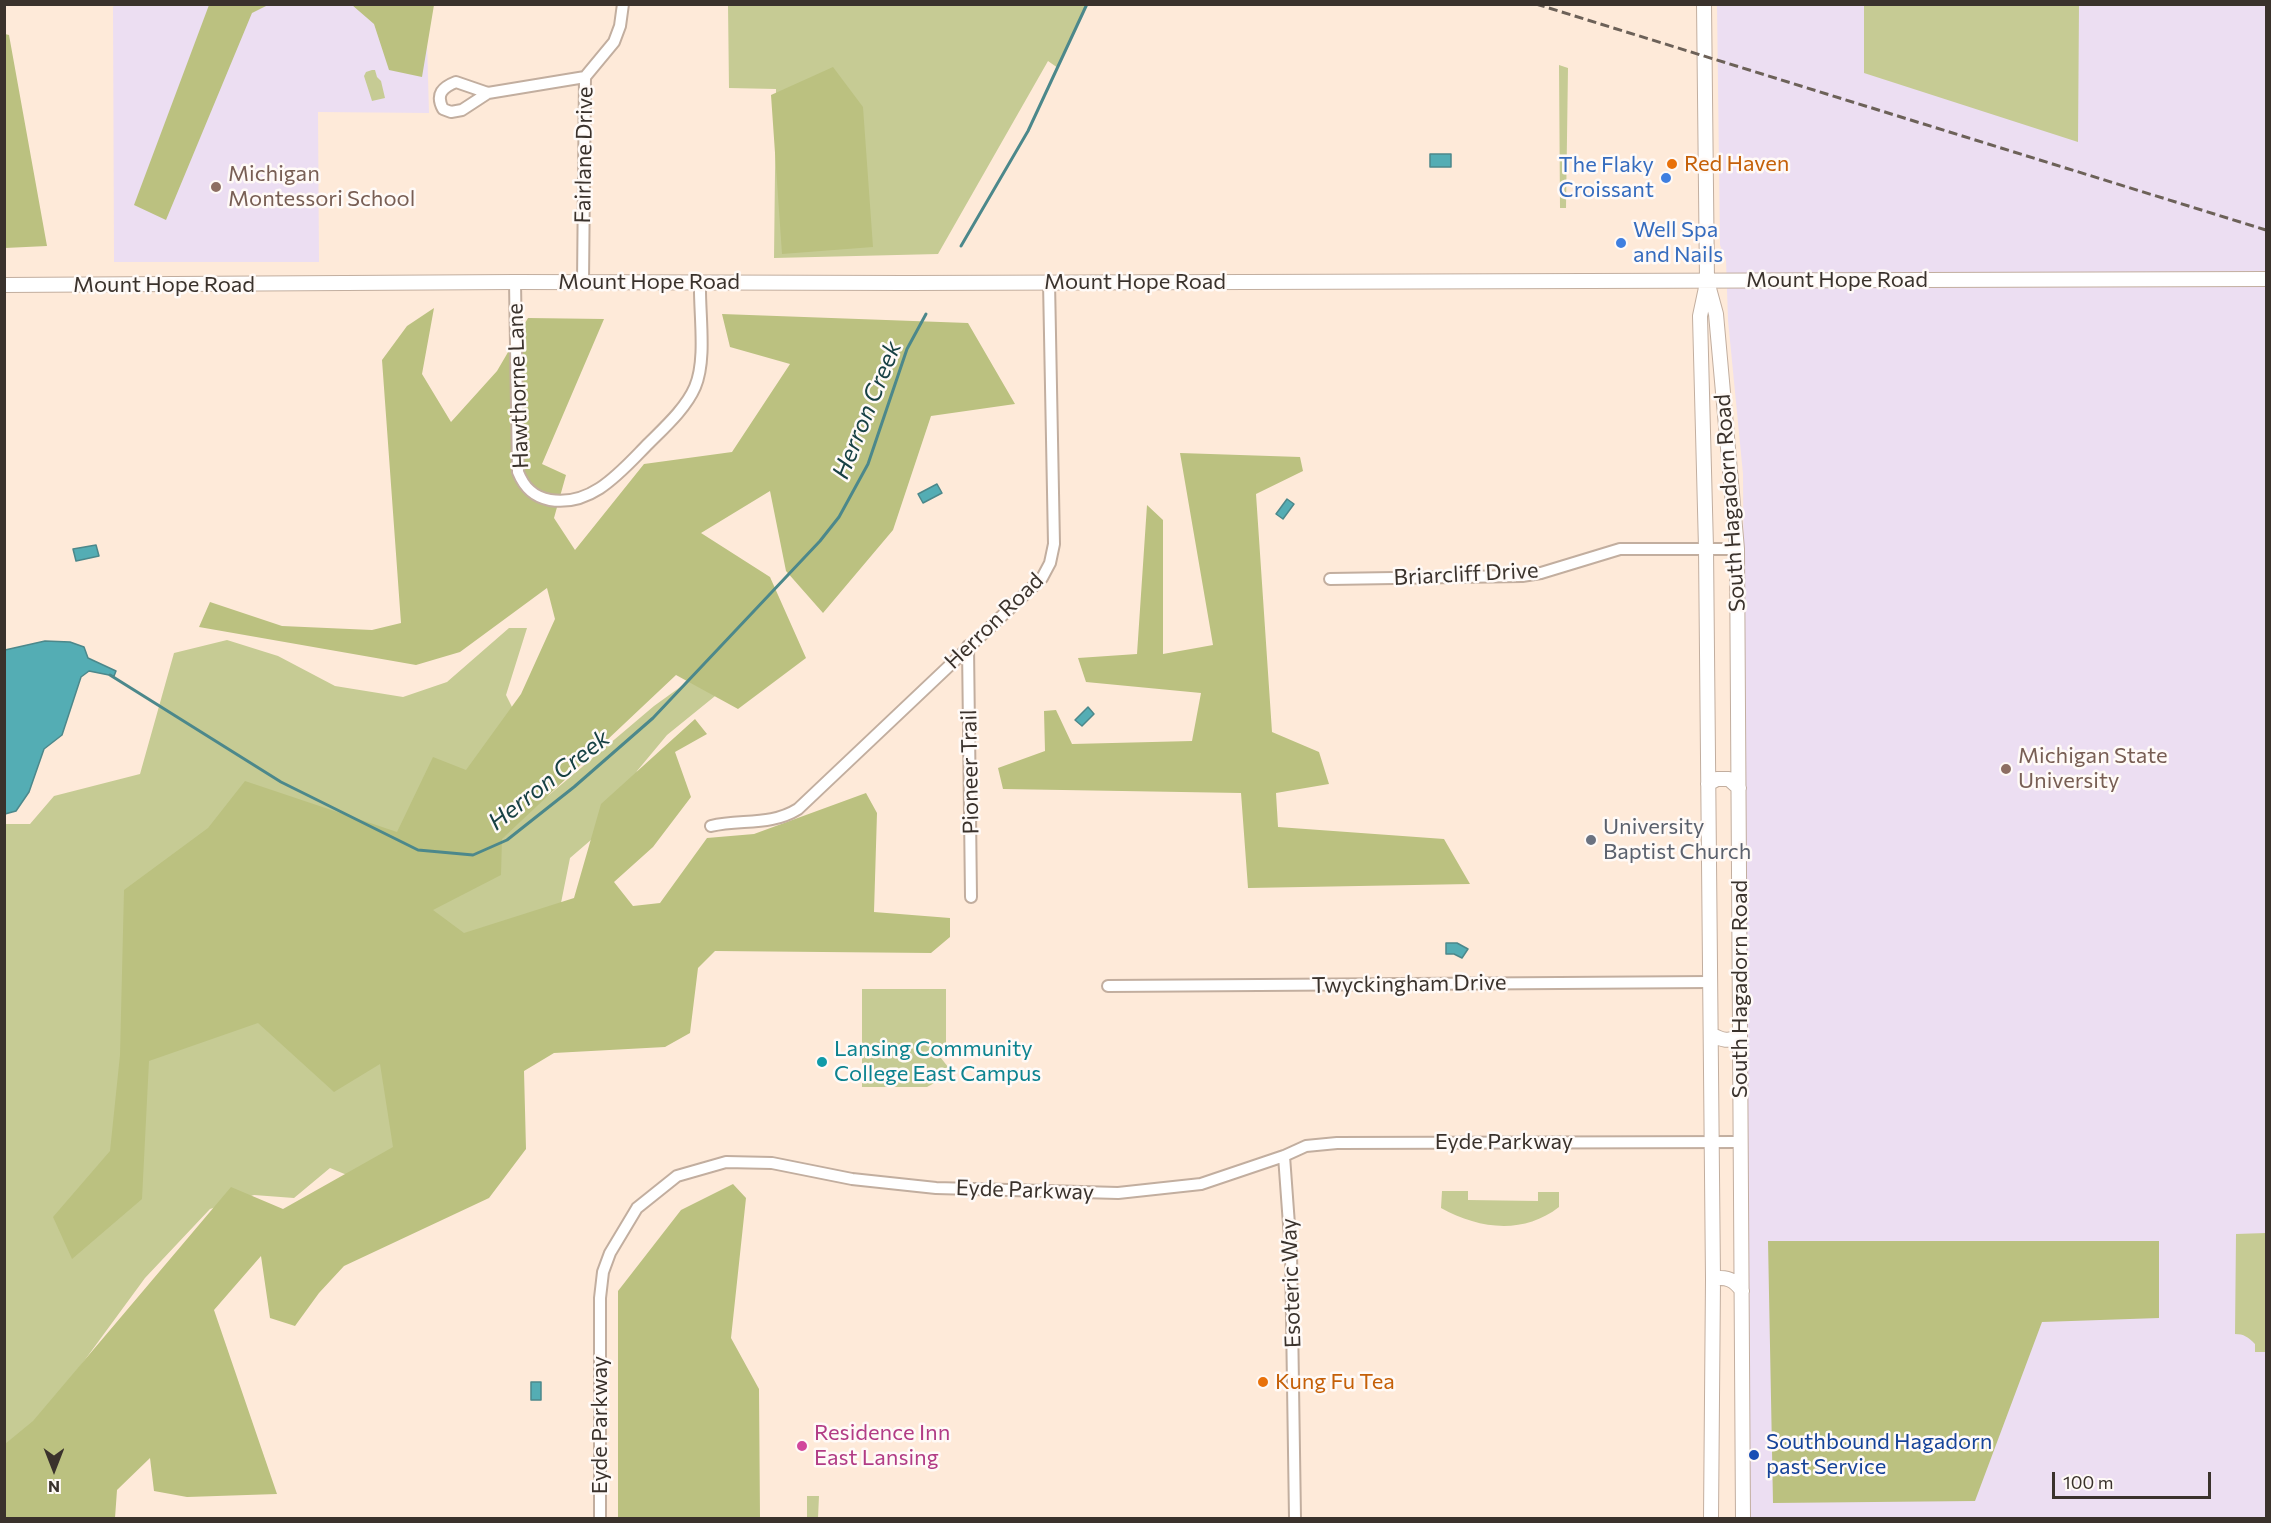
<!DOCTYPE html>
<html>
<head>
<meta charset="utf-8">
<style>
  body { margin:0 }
  #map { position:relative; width:2271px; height:1523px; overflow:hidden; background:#feead9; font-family:Commissioner,sans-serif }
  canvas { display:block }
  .frame { position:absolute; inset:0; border:6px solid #3a322c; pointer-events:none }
  .north { position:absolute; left:24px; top:1439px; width:60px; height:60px; -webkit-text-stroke:4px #fffaf7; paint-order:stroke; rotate:180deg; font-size:16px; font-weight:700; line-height:24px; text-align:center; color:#3a322c }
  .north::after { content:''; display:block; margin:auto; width:21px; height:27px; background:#3a322c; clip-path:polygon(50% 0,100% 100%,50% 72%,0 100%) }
  .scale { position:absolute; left:2052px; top:1472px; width:159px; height:27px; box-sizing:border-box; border:3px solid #3a322c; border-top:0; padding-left:8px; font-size:18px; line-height:21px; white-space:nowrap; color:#3a322c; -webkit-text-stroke:4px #fffaf7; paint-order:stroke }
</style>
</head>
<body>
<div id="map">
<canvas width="2271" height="1523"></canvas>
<div class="frame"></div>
<div class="north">N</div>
<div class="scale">100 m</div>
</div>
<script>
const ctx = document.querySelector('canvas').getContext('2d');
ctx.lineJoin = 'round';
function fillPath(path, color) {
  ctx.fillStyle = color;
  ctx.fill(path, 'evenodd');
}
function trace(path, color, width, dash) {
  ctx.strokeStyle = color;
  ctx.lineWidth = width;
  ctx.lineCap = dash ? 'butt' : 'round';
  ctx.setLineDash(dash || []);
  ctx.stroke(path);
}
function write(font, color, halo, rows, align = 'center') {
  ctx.font = font + ' Commissioner,sans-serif';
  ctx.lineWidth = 5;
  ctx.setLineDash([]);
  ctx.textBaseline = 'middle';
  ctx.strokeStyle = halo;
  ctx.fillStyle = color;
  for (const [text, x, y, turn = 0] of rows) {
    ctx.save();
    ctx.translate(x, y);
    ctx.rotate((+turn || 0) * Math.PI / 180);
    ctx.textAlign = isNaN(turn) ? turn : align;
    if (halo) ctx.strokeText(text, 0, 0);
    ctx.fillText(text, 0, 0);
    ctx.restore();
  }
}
fillPath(new Path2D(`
  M115,4L426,5L429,113L318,112L319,262H114L113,7Z
  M1717,5H2266V1518H1749L1743,474L1728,320L1726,260L1720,245Z`), '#ecdef2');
fillPath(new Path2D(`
  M728,5H1087L1058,68L1048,61L938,254L774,258L776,89L729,88Z
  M1864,5H2079L2078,142L1864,73Z
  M1559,65L1568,68L1566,208H1560Z
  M372,70H375L377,77L381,81L385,98L372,101L364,76L366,72Z
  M509,628H527L506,695L517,717L505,822L549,795L654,706L726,654L741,675L667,735L637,771L628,808L570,858L558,918L413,1162L369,1184L330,1168L294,1198L254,1195L210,1209L145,1278L65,1387L5,1457L4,824H30L54,796L140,774L174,653L227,640L278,656L335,686L403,697L447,682Z
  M862,989H946V1048H933L932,1055L941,1058L948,1067L947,1076L927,1087H862Z
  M1442,1191H1468V1200L1538,1201V1192H1559V1207C1523,1235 1479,1229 1441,1208Z
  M2266,1233V1352H2255V1344C2248,1337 2244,1334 2235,1334L2236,1234Z
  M807,1496H819L818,1518H807Z`), '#c6cb94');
fillPath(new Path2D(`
  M209,5H268L252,13L166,220L134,205Z
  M352,5H434L422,77L389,70L374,24Z
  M5,34L9,35L47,246L5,248Z
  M833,67L863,107L873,247L782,254L771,95Z
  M434,308L422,374L451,422L497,371L528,318L604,319L542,464L566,475L554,518L575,550L644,464L732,452L790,364L730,347L722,314L968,323L1015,404L931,416L893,530L823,613L786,571L770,491L701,533L770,577L806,658L738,709L676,675L502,839L501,875L433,910L464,933L574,898L601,804L695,719L707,734L675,752L691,797L653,847L614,882L633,906L660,903L707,838L754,834L866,793L877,813L874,912L950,918V937L931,953L715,951L698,968L690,1033L665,1047L554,1053L524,1071L526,1149L489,1198L344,1266L319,1293L295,1326L270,1318L261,1256L214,1310L277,1494L187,1497L154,1491L150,1458L117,1490L115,1518H5V1444L33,1421L231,1187L283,1209L393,1147L380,1064L334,1092L258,1023L149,1061L142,1199L72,1259L53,1217L110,1151L120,1055L124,890L208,828L245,781L397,832L433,757L466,770L521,694L555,619L547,588L460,652L416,665L199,627L210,602L282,626L372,630L401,623L382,360L407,326Z
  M1180,453L1300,457L1303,471L1256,494L1272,732L1319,752L1329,784L1276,793L1278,827L1444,839L1470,884L1248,888L1241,793L1003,789L998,768L1045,751L1044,711L1056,710L1072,744L1192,741L1201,693L1086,682L1078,658L1137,654L1147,505L1163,520V654L1213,645Z
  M733,1184L746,1198L731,1338L759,1389L760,1518H618V1291L681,1210Z
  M1768,1241H2159V1318L2042,1322L1975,1501L1773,1503Z`), '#bbc180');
const water = new Path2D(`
  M1430,154H1451V167H1430Z
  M937,484L942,493L923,503L918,494Z
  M1287,499L1294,504L1283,519L1276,514Z
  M96,545L99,556L76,561L73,549Z
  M45,641L70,642L84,647L88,658L116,671L114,676L89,671L81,677L62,735L44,749L29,792L16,811L5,814V650Z
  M1088,707L1094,714L1082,726L1075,720Z
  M1446,943H1457L1468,949L1462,958L1454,954H1446Z
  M531,1382H541V1400H531Z`);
fillPath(water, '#54adb4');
trace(water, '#4c888b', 1.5);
trace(new Path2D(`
  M961,246L1028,131L1087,4
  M110,675L281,782L418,850L473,855L507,840L574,787L653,718L820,541L839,517L868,464L907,349L926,314`), '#4c888b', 3);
const minor = new Path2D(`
  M488,93L456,82C443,87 435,94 443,109L451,112L462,110L488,93L585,77
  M515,282L518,472C524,487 533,497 550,500C593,507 622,470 649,443C665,427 686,408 695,387C707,359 699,313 700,282
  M583,282L585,77L614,42L620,26L623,4
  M1330,579L1522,576L1541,573L1620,549H1737
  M968,646L971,897
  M711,826C741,819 771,826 798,809L1042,578L1050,563L1054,544L1049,282
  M1108,986L1710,982
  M1284,1156L1291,1252L1295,1518
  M600,1518V1298L603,1272L610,1253L637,1208L677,1176L726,1162L772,1163L852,1179L936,1188L1118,1193L1201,1184L1284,1156L1306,1146L1337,1143L1741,1142`);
const tertiary = new Path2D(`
  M1704,4L1707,281L1716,314L1737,549L1743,1518
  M1707,283L1700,316L1706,548L1713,1279L1711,1518
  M4,285L515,282L907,283L2266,279
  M1708,784L1717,779H1729L1739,788
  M1711,1034C1721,1040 1730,1043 1740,1035
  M1713,1279C1726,1276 1735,1280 1742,1291`);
trace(minor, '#c2ae9f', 14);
trace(tertiary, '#c2ae9f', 16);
trace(minor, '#fff', 10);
trace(tertiary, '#fff', 14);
trace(new Path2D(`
  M1536,4L2266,230`), '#6c6158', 3, [9, 4.5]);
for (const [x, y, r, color] of [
  [1672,164,6,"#e8710a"],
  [1666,178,6,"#3f7fe0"],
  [216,187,6,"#8d6e63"],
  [1621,243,6,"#3f7fe0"],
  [2006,769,6,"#8d6e63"],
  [1591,840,6,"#6b7280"],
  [822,1062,6,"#0f9aa8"],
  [1263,1382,6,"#e8710a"],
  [802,1446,6,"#d1479c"],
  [1754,1455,6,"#1a4fb4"]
]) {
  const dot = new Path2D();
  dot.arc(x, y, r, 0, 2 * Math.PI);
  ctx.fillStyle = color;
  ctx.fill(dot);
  trace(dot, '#fffaf7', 2);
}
write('22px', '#3a322c', '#fffaf7', [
  ["Fairlane Drive",584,155,-89],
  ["Mount Hope Road",1837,280],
  ["Mount Hope Road",649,282],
  ["Mount Hope Road",1135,282],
  ["Mount Hope Road",164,285],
  ["Hawthorne Lane",518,386,-92],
  ["South Hagadorn Road",1730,503,-94],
  ["Briarcliff Drive",1466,574,-3],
  ["Herron Road",994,621,-44],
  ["Pioneer Trail",970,772,-91],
  ["Twyckingham Drive",1409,984,-1],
  ["South Hagadorn Road",1740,989,-90],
  ["Eyde Parkway",1504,1142],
  ["Eyde Parkway",1025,1190,2],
  ["Esoteric Way",1291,1283,-92],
  ["Eyde Parkway",600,1425,-90]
]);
write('22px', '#c56008', '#fffaf7', [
  ["Red Haven",1684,164],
  ["Kung Fu Tea",1275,1382]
], 'left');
write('22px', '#366cbe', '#fffaf7', [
  ["The Flaky",1654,165],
  ["Croissant",1654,190],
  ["Well Spa",1633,230,"left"],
  ["and Nails",1633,255,"left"]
], 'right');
write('22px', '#785e54', '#fffaf7', [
  ["Michigan",228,174],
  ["Montessori School",228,199],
  ["Michigan State",2018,756],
  ["University",2018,781]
], 'left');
write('22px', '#5b616d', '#fffaf7', [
  ["University",1603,827],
  ["Baptist Church",1603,852]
], 'left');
write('22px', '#0d838f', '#fffaf7', [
  ["Lansing Community",834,1049],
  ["College East Campus",834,1074]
], 'left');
write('22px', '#b23c85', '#fffaf7', [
  ["Residence Inn",814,1433],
  ["East Lansing",814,1458]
], 'left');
write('22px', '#164399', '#fffaf7', [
  ["Southbound Hagadorn",1766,1442],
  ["past Service",1766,1467]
], 'left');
write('italic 24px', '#174144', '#fffaf7', [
  ["Herron Creek",867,410,-68],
  ["Herron Creek",549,780,-38]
]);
</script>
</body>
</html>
